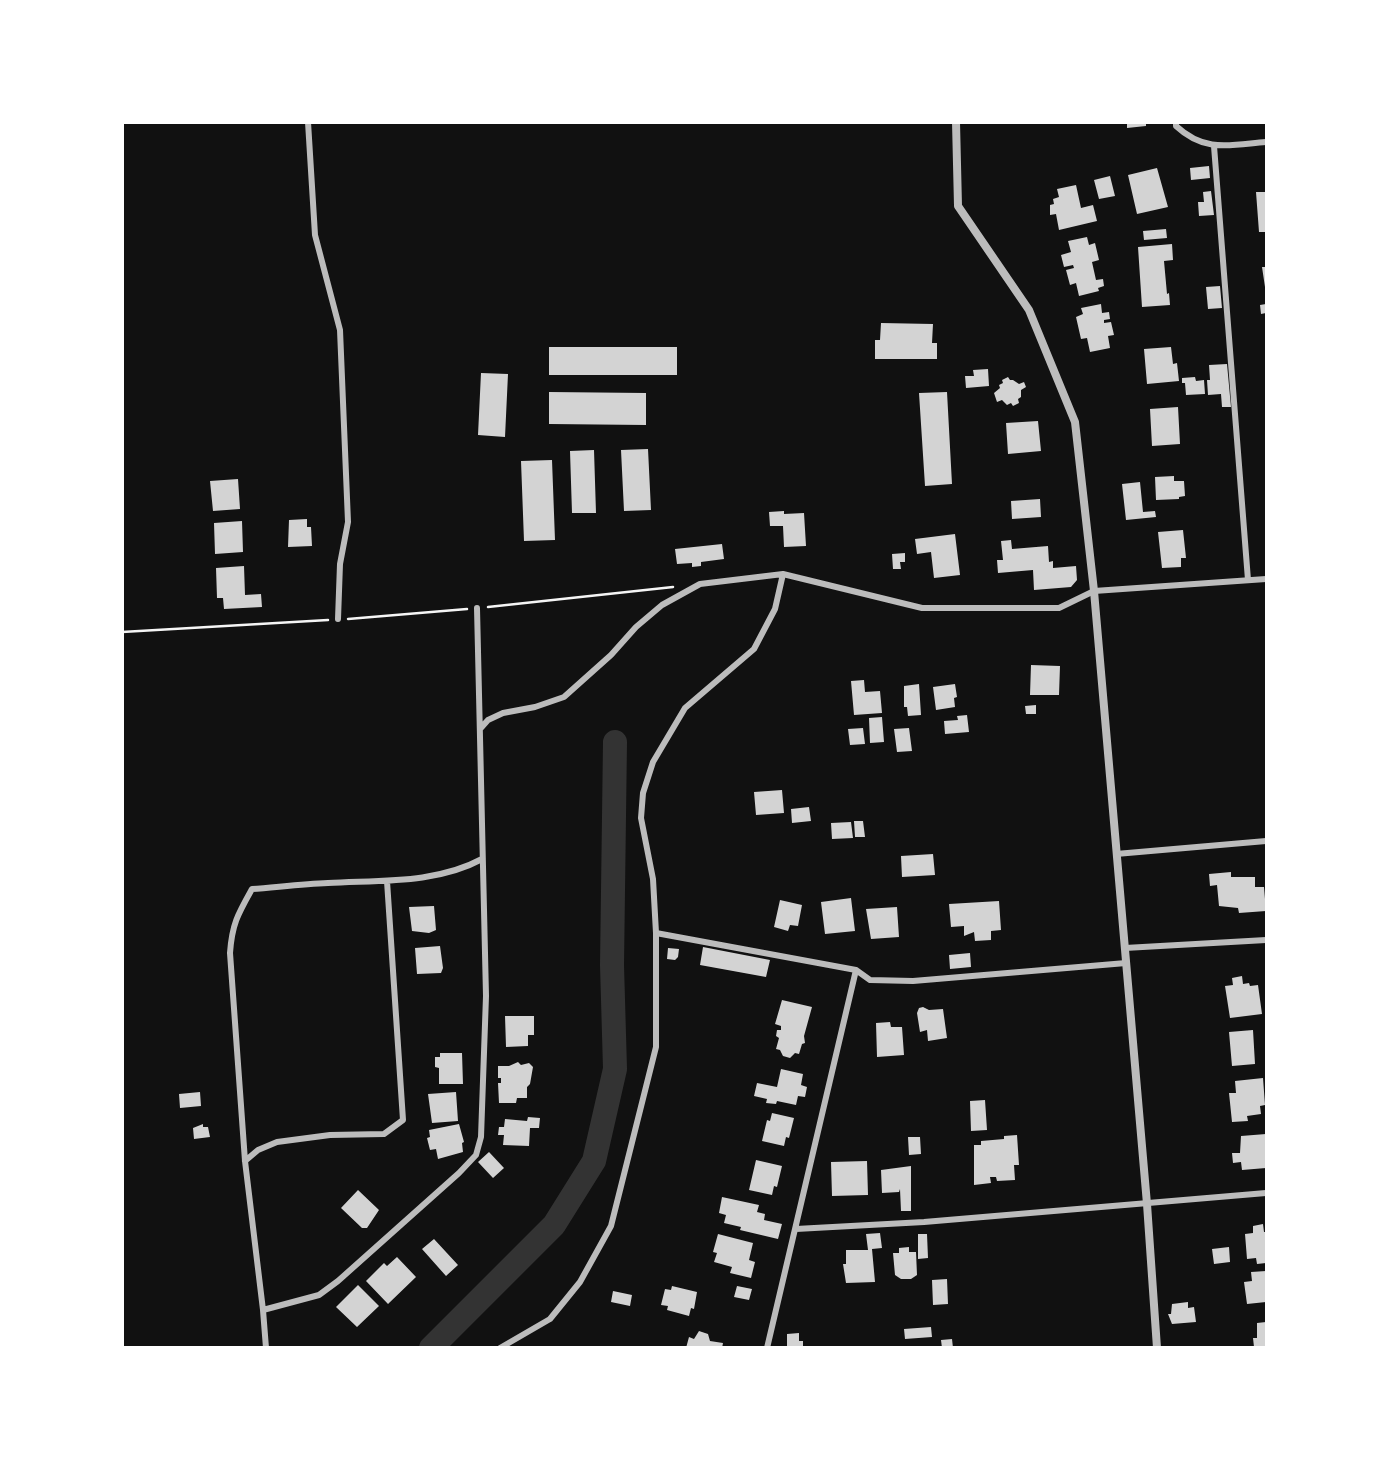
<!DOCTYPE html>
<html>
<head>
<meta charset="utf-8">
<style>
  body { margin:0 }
  #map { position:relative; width:1389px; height:1470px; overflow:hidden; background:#111; font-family:"DM Sans",sans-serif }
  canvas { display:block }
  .frame { position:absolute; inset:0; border:124px solid #fff; pointer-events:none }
</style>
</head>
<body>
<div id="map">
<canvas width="1389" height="1470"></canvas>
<div class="frame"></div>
</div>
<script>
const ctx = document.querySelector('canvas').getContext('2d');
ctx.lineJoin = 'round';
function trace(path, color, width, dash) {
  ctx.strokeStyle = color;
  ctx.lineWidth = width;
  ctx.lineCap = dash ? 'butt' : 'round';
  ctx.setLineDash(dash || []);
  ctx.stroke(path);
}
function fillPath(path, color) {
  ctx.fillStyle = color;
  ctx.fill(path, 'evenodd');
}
trace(new Path2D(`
  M431,1348L554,1225L594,1161L615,1069L612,965L615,742`), '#333', 24);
fillPath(new Path2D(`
  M1127,122H1146V126L1127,128Z
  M1209,166L1210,178L1191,180L1190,168Z
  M1157,168L1168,207L1137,214L1128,175Z
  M1110,176L1115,196L1099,199L1094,180Z
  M1076,185L1081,208L1093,205L1097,221L1059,230L1056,214L1050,215V205L1054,204L1053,199L1059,197L1057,189Z
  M1211,191L1214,215L1199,216L1198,202H1204L1203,192Z
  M1256,192H1266V232H1259Z
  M1166,229L1167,238L1144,240L1143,231Z
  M1087,237L1089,245L1095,243L1099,260L1092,262L1096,280L1103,279L1104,286L1098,288L1099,291L1079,296L1076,283L1070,285L1066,270L1074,268L1073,265L1064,267L1061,255L1071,252L1068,241Z
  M1172,244L1173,260L1164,261L1167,294L1169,293L1170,305L1142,307L1138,247Z
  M1262,267H1266V287H1265Z
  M1220,286L1222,308L1208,309L1206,287Z
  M1101,304L1102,313L1109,312L1110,319L1104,320V323L1111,322L1114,335L1108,336L1110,348L1090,352L1087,338L1081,339L1076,317L1083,314L1081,308Z
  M1266,304V313L1261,314L1260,305Z
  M881,323L933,324L932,343H937V359H875V340H880Z
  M549,347H677V375H549Z
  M1171,347L1173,364L1177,363L1179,381L1147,384L1144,349Z
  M1227,364L1231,407H1222L1221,394L1208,395L1207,380H1210L1209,365Z
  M988,369L989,386L966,388L965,376H974L973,370Z
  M481,373L508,374L505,437L478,435Z
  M1008,377L1010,380H1013L1019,384L1024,382L1026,387L1021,390V397L1018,399L1019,403L1013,406L1011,403L1007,405L1002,400L997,402L994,393L1000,388L999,385L1003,383L1002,380Z
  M1195,377L1196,381L1204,380L1205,394L1186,395L1185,383H1182V378Z
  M549,392L646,393V425L549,424Z
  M947,392L952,484L925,486L919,393Z
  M1178,407L1180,444L1152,446L1150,409Z
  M1038,421L1041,451L1008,454L1006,423Z
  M648,449L651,510L624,511L621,450Z
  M594,450L596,513H572L570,451Z
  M552,460L555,540L524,541L521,461Z
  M1174,476V481H1184L1185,496L1179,497V499L1156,500L1155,477Z
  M238,479L240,509L213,511L210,481Z
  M1140,482L1143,512L1155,511L1156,517L1126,520L1122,484Z
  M1040,499L1041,517L1012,519L1011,501Z
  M784,511V514L804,513L806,546L784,547L783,526H770L769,512Z
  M307,519V527H311L312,546L288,547L289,520Z
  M242,521L243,552L215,554L214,523Z
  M1183,530L1186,558H1181V567L1162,568L1158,532Z
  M955,534L960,575L934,578L931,552L917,554L915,539Z
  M1011,540L1012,549L1048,546L1049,562L1053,561V568L1076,566L1077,580L1071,587L1034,590L1033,570L998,573L997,560H1003L1001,541Z
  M722,544L724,559L701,562V566L692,567V563L677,564L675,549Z
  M905,553V562H900L901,569H893L892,554Z
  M244,566L245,595L261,594L262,607L224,609L223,598H217L216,568Z
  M1031,665L1060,666L1059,695H1030Z
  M864,680L865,692L880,691L882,713L854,715L851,681Z
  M919,684L921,715L908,716L907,707H904V686Z
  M955,684L957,697L954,698L955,707L936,710L933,687Z
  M1036,705V714H1026L1025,706Z
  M967,715L969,732L945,734L944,721L958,720L957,716Z
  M882,717L884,742L870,743L869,718Z
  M863,728L865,744L850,745L848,729Z
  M909,728L912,751L897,752L894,729Z
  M782,790L784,813L756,815L754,792Z
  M809,807L811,821L792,823L791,809Z
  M854,821H863L865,837H855Z
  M851,822L853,838L832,839L831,823Z
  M933,854L935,875L902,877L901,856Z
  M1231,872V877H1255V887H1264L1266,911L1239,913L1238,908L1219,906L1217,885L1210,886L1209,874Z
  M851,898L855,931L825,934L821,902Z
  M780,900L802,905L798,926L790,925L788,931L774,927Z
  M999,901L1001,930L991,931V940L975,941L974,932L964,936V926L951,927L949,904Z
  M434,906L436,930L429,933L412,931L409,907Z
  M897,907L899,937L871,939L866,909Z
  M440,946L443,968L441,973L417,974L415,948Z
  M703,947L770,960L766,977L700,965Z
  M668,948L679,949L678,957L675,960L667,959Z
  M970,953L971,967L950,969L949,955Z
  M1242,976L1243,984L1249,983L1250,986L1258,985L1262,1014L1230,1018L1225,986L1233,985L1232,978Z
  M782,1000L812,1007L804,1036L805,1043L802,1044L799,1054L795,1053L790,1058L783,1056L780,1050L776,1049L779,1038L776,1036L777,1030H781V1026L775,1024Z
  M923,1007L929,1010L943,1009L947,1038L928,1041L927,1030L920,1032L917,1013L919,1008Z
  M505,1016H534V1035H528V1046L506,1047Z
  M890,1022L891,1027H902L904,1055L877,1057L876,1023Z
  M1253,1030L1255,1064L1232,1066L1229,1032Z
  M440,1053H462L463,1084H439V1068L435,1067V1057H440Z
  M518,1062L521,1065L529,1063L533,1067L530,1084L527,1087V1098H517L516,1103H499L498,1083H501V1078H498V1066H509Z
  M781,1069L803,1074L801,1085L807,1087L805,1097L798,1096L796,1105L777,1101L776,1104L766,1103L767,1099L754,1096L757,1083L777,1087Z
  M1263,1078L1265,1105L1260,1106L1261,1114L1247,1116L1248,1121L1232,1122L1229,1093H1236L1235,1081Z
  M200,1092L201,1106L180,1108L179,1094Z
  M456,1092L458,1121L432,1123L428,1094Z
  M985,1100L987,1130L971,1131L970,1101Z
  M772,1113L794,1118L789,1138L786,1137L784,1146L762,1141L767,1120L770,1121Z
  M528,1117L540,1118L539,1128H530L529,1146L503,1145L504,1135H498L499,1127H504L505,1119L527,1121Z
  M203,1124V1127H208L210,1137L194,1139L193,1128Z
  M459,1124L464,1142L462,1143L463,1152L438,1159L436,1149L430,1150L427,1138L430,1137L429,1130Z
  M1266,1134V1168L1242,1170L1241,1162L1233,1163L1232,1153H1240L1241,1136Z
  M1017,1135L1019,1165H1014L1015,1180L997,1181L996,1177H990L991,1183L974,1185V1145H981V1141L1004,1139V1136Z
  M908,1137H920L921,1154L909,1155Z
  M489,1152L504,1168L493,1178L478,1162Z
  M756,1160L782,1166L777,1187L774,1186L772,1195L749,1190Z
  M867,1161L868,1195L832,1196L831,1162Z
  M911,1166V1211H901L900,1189L899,1192L882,1193L881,1170Z
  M358,1190L379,1210L367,1228H362L341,1208Z
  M722,1197L759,1205L757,1212L765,1214L764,1220L782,1224L778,1239L740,1230L741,1227L724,1223L726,1215L719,1213Z
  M1263,1224L1264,1232H1266V1263L1257,1264L1256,1258L1247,1259L1245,1234L1253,1233V1226Z
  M880,1233L882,1248L872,1249L875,1282L846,1283L843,1264H846V1250H868L866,1234Z
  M718,1234L753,1243L749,1260L755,1262L751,1278L730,1273L732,1267L714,1262L717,1253L713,1252Z
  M918,1234H927L928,1258L918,1259Z
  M434,1239L458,1265L446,1276L422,1249Z
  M909,1247V1252H916L917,1275L911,1279H901L895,1275L893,1253H899V1248Z
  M1229,1247L1230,1262L1214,1264L1212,1249Z
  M397,1257L416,1277L388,1304L366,1281L384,1263L387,1266Z
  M1266,1271V1302L1247,1304L1244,1282L1252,1281L1251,1272Z
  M947,1279L948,1304L933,1305L932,1280Z
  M358,1285L379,1306L357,1327L336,1307Z
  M672,1286L697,1292L694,1309L691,1308L689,1316L667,1310L668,1306L661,1305L665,1289L671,1290Z
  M737,1286L752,1289L749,1300L734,1297Z
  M613,1291L632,1295L630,1306L611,1302Z
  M1188,1302V1308L1194,1307L1196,1322L1172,1324L1168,1314H1171L1172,1304Z
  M1266,1322V1348L1254,1347L1253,1338H1257V1323Z
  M931,1327L932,1337L905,1339L904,1329Z
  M699,1331L708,1334L710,1341L723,1343L722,1348H686L689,1337L694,1339Z
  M799,1333V1341H803V1346L787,1347V1334Z
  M952,1339L953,1348H942L941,1340Z`), '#d3d3d3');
trace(new Path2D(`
  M488,607L673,587
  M348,619L467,609
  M122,632L328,620`), '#f5f5f5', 2.5);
trace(new Path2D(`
  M308,122L315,235L340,330L348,522L340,564L338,619
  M1176,122V126C1205,153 1230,145 1266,142
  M1214,146L1248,580
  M480,729L488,720L503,713L535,707L564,697L611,655L636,627L662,605L700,584L783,574L922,608H1059L1094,591L1266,579
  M1116,854L1266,841
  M656,933L856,970L870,980L913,981L1126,963
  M1125,948L1266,940
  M245,1161L258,1150L277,1142L330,1135L384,1134L403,1120L387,881
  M796,1229L924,1222L1266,1193
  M263,1310L245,1161L230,953C232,924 238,914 252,889C278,887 303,884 328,883C379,880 436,884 482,859
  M266,1348L263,1310L319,1295L338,1281L459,1173L476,1155L481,1137L486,996L477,608
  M500,1348L550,1319L580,1282L611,1226L656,1047V933L653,879L641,818L643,793L653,762L685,708L754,649L775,609L783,574
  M767,1348L856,970`), '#bcbcbc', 6);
trace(new Path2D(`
  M956,122L958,206L1029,310L1075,422L1094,591L1147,1204L1157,1348`), '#bcbcbc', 8);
</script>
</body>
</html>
